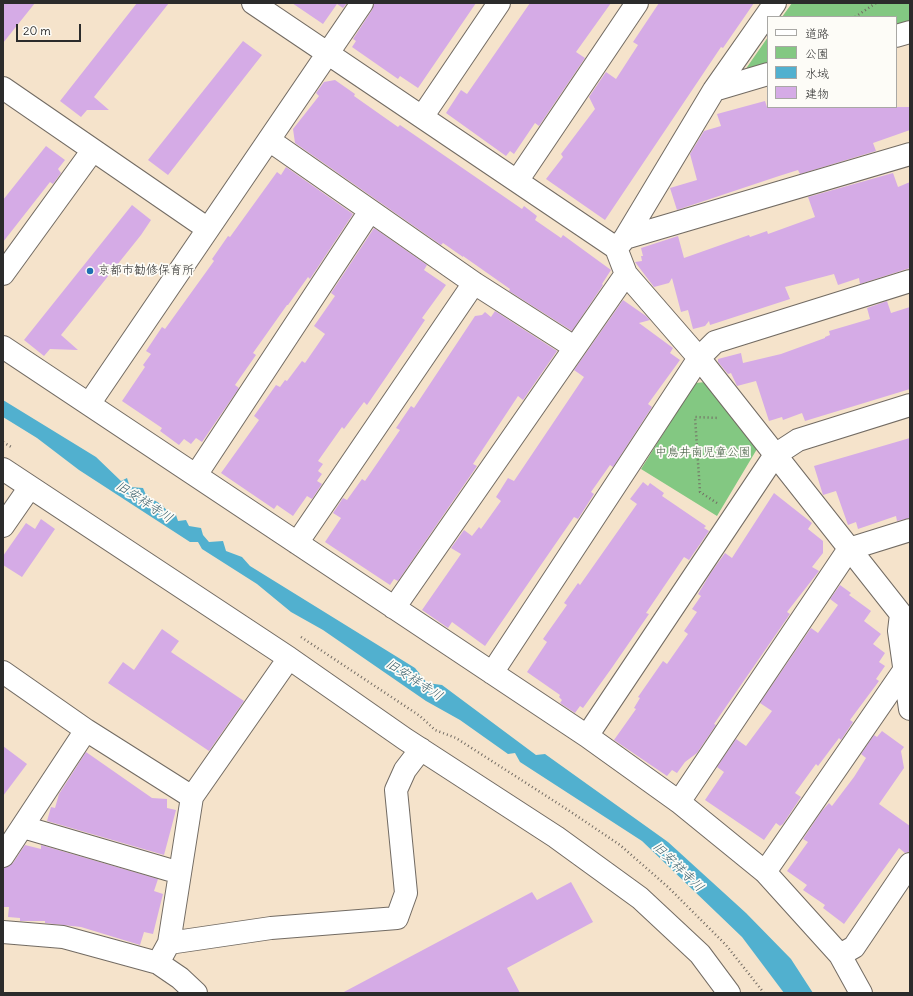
<!DOCTYPE html>
<html>
<head>
<meta charset="utf-8">
<style>
  body { margin:0 }
  #map { position:relative; width:913px; height:996px; overflow:hidden; background:#f5e3cb; font-family:Delius,"Klee One",sans-serif }
  canvas { display:block }
  .frame { position:absolute; inset:0; border:4px solid #2b2b2b; pointer-events:none }
  .legend { position:absolute; left:767px; top:16px; width:130px; height:92px; box-sizing:border-box; background:#fdfcf7; border:1px solid #a9a8a5; margin:0; padding:5px 7px; list-style:none; font-size:12px; color:#2b2b2b }
  .legend li { display:flex; align-items:center; gap:8px; height:20px }
  .legend b { width:20px; border:1px solid #a9a8a5 }
  .scale { position:absolute; left:16px; top:24px; width:65px; height:18px; box-sizing:border-box; border:2px solid #2b2b2b; border-top:0; padding-left:5px; font-size:12px; line-height:14px; white-space:nowrap; color:#2b2b2b; -webkit-text-stroke:3px #fdfcf7; paint-order:stroke }
</style>
</head>
<body>
<div id="map">
<canvas width="913" height="996"></canvas>
<div class="frame"></div>
<ul class="legend">
<li><b style="height:5px;background:#fff"></b>道路</li>
<li><b style="height:11px;background:#83c882"></b>公園</li>
<li><b style="height:11px;background:#51b0cf"></b>水域</li>
<li><b style="height:11px;background:#d5abe6"></b>建物</li>
</ul>
<div class="scale">20 m</div>
</div>
<script>
const ctx = document.querySelector('canvas').getContext('2d');
ctx.lineJoin = 'round';
function fillPath(path, color) {
  ctx.fillStyle = color;
  ctx.fill(path, 'evenodd');
}
function trace(path, color, width, dash) {
  ctx.strokeStyle = color;
  ctx.lineWidth = width;
  ctx.lineCap = dash ? 'butt' : 'round';
  ctx.setLineDash(dash || []);
  ctx.stroke(path);
}
function write(font, color, halo, rows, align = 'center') {
  ctx.font = font + ' Delius,"Klee One",sans-serif';
  ctx.lineWidth = 3.5;
  ctx.setLineDash([]);
  ctx.textBaseline = 'middle';
  ctx.strokeStyle = halo;
  ctx.fillStyle = color;
  for (const [text, x, y, turn = 0] of rows) {
    ctx.save();
    ctx.translate(x, y);
    ctx.rotate((+turn || 0) * Math.PI / 180);
    ctx.textAlign = isNaN(turn) ? turn : align;
    if (halo) ctx.strokeText(text, 0, 0);
    ctx.fillText(text, 0, 0);
    ctx.restore();
  }
}
fillPath(new Path2D(`
  M792,3H910V25L896,30V17H782Z
  M768,37V70H745Z
  M706,382L757,449L717,516L641,469L695,383Z`), '#83c882');
fillPath(new Path2D(`
  M3,400L96,457L121,481L127,478L130,487L143,488L146,495L162,505L170,514L176,515L178,521L186,520L189,526L201,528L203,535L209,542L223,541L226,551L242,557L250,566L415,668L427,683L442,685L536,755L545,754L668,842L746,913L791,959L813,993H784L742,937L642,841L520,762L515,753L508,754L460,720L426,701L323,630L291,612L257,584L202,549L198,542H190L79,470L37,438L3,417Z`), '#51b0cf');
fillPath(new Path2D(`
  M3,3H35L3,43Z
  M137,3H169L94,97L109,110H87L81,117L60,101Z
  M292,3H347L343,8L337,4L323,24Z
  M374,3H476L418,88L400,76L398,79L352,47L356,41L353,39L372,10Z
  M530,3H611L576,52L585,58L539,126L535,123L514,154L510,151L506,156L446,113L461,90L467,94Z
  M659,3H754L723,48L721,47L605,220L546,179L563,157L561,154L595,109L589,97L606,72L616,79L638,45L633,42Z
  M243,41L262,55L168,175L148,160Z
  M335,80L355,94L354,96L398,127L400,125L522,209L524,206L537,216L535,220L561,238L563,235L611,270L602,284L603,285L572,331L509,291L510,289L463,256V257L443,243L441,245L295,143L293,129L319,96L316,93L324,82Z
  M765,101L767,107H910V130L873,143L876,151L800,174L798,170L779,176L677,210L670,188L697,180L690,154L704,131L721,126L717,114Z
  M46,146L65,160L58,169L61,173L53,184L50,182L3,242V200Z
  M286,167L353,214L310,279L308,277L288,305H287L253,353L256,355L235,385L239,388L202,442L196,438L191,444L184,439L179,445L160,431L162,428L122,401L145,367L143,365L151,354L146,351L162,327L165,329L214,261L212,259L228,236L230,237L277,172L281,175Z
  M893,173L898,187L910,182V268L860,284L859,278L838,285L834,274L785,287L790,299L710,325L709,321L705,326L693,329L688,310L681,312L672,278L669,283L654,287L635,262L642,261L641,256H643L641,248L678,236L684,258L749,235L750,237L767,231L768,234L815,217L808,197Z
  M132,205L151,220L141,235L61,335L78,350L50,349L44,356L24,340Z
  M374,228L427,265L424,270L446,285L422,318L425,320L367,405L364,402L344,429L342,427L318,461L323,464L318,471L322,474L317,481L322,484L312,499L307,496L293,516L277,505L274,509L221,473L259,420L254,416L276,385L280,387L285,380L287,381L302,361L305,363L325,334L314,326L335,296L331,293Z
  M623,300L646,316L650,320L639,323L673,348L670,353L680,360L648,404L652,407L613,467L610,465L591,492L594,494L578,519L574,517L485,646L452,622L448,628L422,610L461,554L451,548L464,530L472,536L479,527L481,529L501,501L496,497L508,478L514,481L584,377L574,370Z
  M887,301L891,313L910,307V389L805,421L802,413L783,420L782,417L769,421L756,381L737,386L731,373L728,374L718,362V359L741,353L743,363L781,354L825,338V337L830,335L829,331L870,319L867,308Z
  M495,311L557,351L523,400L518,396L473,464L477,466L398,581L394,579L390,585L325,542L341,518L333,513L343,498L347,500L362,479L365,481L400,430L396,428L411,406L414,408L475,316L482,315L485,312L491,317Z
  M910,438V518L897,521L896,516L858,529L856,522L848,525L836,491L823,495L814,466Z
  M643,482L648,486L650,483L664,493L662,496L706,526L704,528L709,531L689,560L684,557L646,613L649,614L611,669L583,708L580,706L575,713L560,703L562,700L559,697L560,695L527,672L547,642L543,639L567,605L564,603L578,583L580,585L637,504L630,499Z
  M774,493L812,523L808,529L823,541V553L812,567L819,571L787,612L790,614L714,724L716,725L697,753L685,762L677,773L672,770L667,776L614,740L636,709L634,708L640,698L638,697L663,661L667,664L688,634L684,631L697,612L692,609L701,596L698,594L710,574L725,553L732,558Z
  M41,519L55,529L22,577L3,565V556L26,523L35,529Z
  M840,585L851,593L849,595L871,611L864,621L881,634L873,644L885,653L879,662L885,666L876,679L879,681L850,720L853,722L841,740L839,738L818,766L816,764L795,793L801,797L783,824L780,826L776,823L764,840L705,800L724,772L717,767L736,739L746,746L772,711L760,703L811,628L818,633L838,605L830,599Z
  M162,629L179,641L171,652L244,701L209,751L108,683L123,662L134,670Z
  M882,731L904,747L901,751L904,768L879,804L910,826V852L905,853L899,848L844,924L823,908L825,905L803,890L807,885L787,871L808,842L803,839L821,812L829,803L832,806L854,777L866,758L861,754L874,735L877,737Z
  M3,746L27,764L3,796Z
  M86,752L152,798L167,799V808L176,810L164,855L47,821L51,807L55,808L59,794Z
  M25,845L41,849V845L158,879L154,891L163,894L153,934L144,932L140,945L81,927L45,923V921H20V918L8,917L9,907H3V872L4,868L13,863Z
  M571,882L593,922L507,968L520,993H342L532,892L537,900Z`), '#d5abe6');
const minor = new Path2D(`
  M253,3L616,248L626,274L699,358L901,614L899,631L910,709
  M896,36L910,32
  M3,88L208,229
  M714,90L768,74
  M422,117L499,3
  M269,140L474,283L574,347
  M517,181L637,3
  M625,238L910,154
  M620,244L625,238L714,90L775,3
  M3,274L93,150
  M3,347L587,736L679,802L765,872L840,955L861,993
  M89,404L362,3
  M3,469L289,658L405,739L556,837L640,898L700,954L729,993
  M196,475L370,211
  M3,526L30,487
  M297,543L474,283
  M394,608L626,274
  M3,672L86,730L192,797
  M492,673L699,358L715,342L910,281
  M587,736L775,455L798,440L910,405
  M679,802L849,549L910,530
  M23,827L180,873
  M3,856L86,730
  M765,872L905,669
  M3,932L63,937L158,963L180,978L196,993
  M169,943L271,928L397,918L406,893L396,790L405,770L421,749
  M840,955L854,947L910,864
  M158,963L169,943L192,797L289,658`);
trace(minor, '#726b63', 24);
trace(new Path2D(`
  M855,17L876,3
  M3,442L13,448
  M717,503L700,492L695,417L719,418
  M301,637L420,716L435,730L456,738L565,808L620,845L668,887L726,945L764,993`), '#726b63', 2.5, [1, 3]);
trace(minor, '#fff', 22);
for (const [x, y, r, color] of [
  [90,271,4,"#1f6fb2"]
]) {
  const dot = new Path2D();
  dot.arc(x, y, r, 0, 2 * Math.PI);
  ctx.fillStyle = color;
  ctx.fill(dot);
  trace(dot, '#fdfcf7', 1.5);
}
write('12px', '#2b2b2b', '#fdfcf7', [
  ["京都市勧修保育所",98,271]
], 'left');
write('12px', '#4a6249', '#fdfcf7', [
  ["中鳥井南児童公園",703,453]
]);
write('italic 13px', '#3a606d', '#fdfcf7', [
  ["旧安祥寺川",144,502,33],
  ["旧安祥寺川",414,680,33],
  ["旧安祥寺川",678,867,44]
]);
</script>
</body>
</html>
